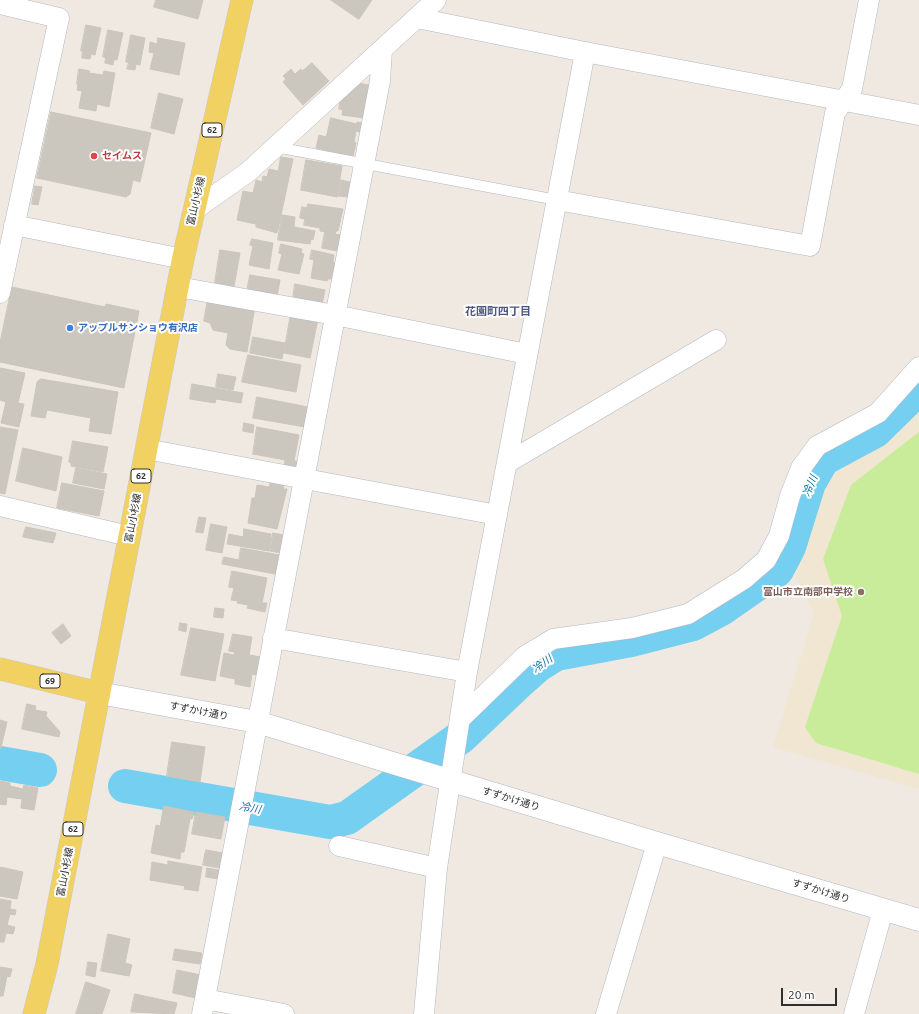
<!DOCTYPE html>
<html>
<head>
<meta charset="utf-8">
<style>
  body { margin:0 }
  #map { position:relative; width:919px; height:1014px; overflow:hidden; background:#efe9e1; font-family:Ubuntu,sans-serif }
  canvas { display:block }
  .scale { position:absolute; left:781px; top:988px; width:56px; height:18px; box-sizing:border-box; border:2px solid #2e2e2e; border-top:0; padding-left:5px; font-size:12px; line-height:14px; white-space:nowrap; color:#2e2e2e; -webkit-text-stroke:3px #fff; paint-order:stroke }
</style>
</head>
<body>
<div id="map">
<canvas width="919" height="1014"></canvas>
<div class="scale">20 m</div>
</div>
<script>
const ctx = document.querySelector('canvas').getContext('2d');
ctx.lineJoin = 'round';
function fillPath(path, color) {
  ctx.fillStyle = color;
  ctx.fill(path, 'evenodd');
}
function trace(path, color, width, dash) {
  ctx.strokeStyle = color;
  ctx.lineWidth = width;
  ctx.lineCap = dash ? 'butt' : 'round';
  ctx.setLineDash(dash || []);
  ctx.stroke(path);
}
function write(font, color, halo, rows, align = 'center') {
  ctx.font = font + ' Ubuntu,"Noto Sans JP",sans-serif';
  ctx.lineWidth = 4;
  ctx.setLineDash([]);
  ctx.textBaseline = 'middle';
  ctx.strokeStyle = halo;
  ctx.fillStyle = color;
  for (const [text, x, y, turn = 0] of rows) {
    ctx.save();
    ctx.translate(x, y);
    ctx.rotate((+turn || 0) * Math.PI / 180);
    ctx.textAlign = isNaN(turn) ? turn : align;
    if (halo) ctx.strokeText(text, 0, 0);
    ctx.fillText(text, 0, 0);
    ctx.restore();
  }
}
fillPath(new Path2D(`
  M919,406V789L773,747L814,614L794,571L820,492L844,463Z`), '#f0e6d1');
fillPath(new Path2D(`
  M919,432V774L816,743L805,727L842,616L823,559L851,485Z`), '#c9ec9a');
trace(new Path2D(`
  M0,763L40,770
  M125,786L330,822L347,818L461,737L520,681L537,666L556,654L631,640L693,624L721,609L777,570L789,547L809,483L823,459L875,431L919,388`), '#75cff0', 34);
const building = new Path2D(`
  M156,0H203L198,19L154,7Z
  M331,0H372L359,19Z
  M86,25L101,28L95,55L81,51Z
  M108,30L123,33L117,60L103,57Z
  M131,35L145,38L140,65L126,62Z
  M158,38L185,43L179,75L150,69L154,53L149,52L150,42L157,44Z
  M83,52L91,54L90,59L82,58Z
  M106,58L114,59L113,65L105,63Z
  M129,63L136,64L135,70L127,69Z
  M312,63L329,81L303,105L283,82L286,79L283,76L291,69L295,74L301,69L302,71Z
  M79,69L90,71L89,73L103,75L104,71L115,73L109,107L97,104L96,111L79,108L82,91L77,90L78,84H77Z
  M357,83L369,85L364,118L342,115L345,94L348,95L350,85Z
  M159,93L183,99L174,134L151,128Z
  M341,98H345L343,110L339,109Z
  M51,112L151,133L140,182L133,180L130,194L126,197L37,178Z
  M331,118L357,124V122L362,123L360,132L356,131L354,142L356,143L353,157L316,148L319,135L326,137Z
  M281,157L293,159L278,229L237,220L243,191L253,193L256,180L262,182L263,176L267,177L269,169L278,171Z
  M306,160L342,166L337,197L301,190Z
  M341,180L350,182L348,197L338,196Z
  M35,186L42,187L38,205L32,204Z
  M308,204L343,209L338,231H336L335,234L320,231V228L304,225Z
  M302,207L308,208L305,219L300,218Z
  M282,215L295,217L294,227L315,231L313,240L311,239L310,244L278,240Z
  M257,224L278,229L277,233L256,227Z
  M325,232L340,235L337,251L322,248Z
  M252,239L273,243L269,269L249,265L253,246L250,245Z
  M281,244L302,249L301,253L304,254L299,274L278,270L282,254L279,253Z
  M220,250L240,253L233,292L214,289Z
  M312,250L334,255L333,262L335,263L332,279H328L327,281L311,278L314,260L310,259Z
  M250,275L280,280L277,297L247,292Z
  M295,284L325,290L322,305L293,299Z
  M12,287L105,307L106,304L139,311L124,388L0,362V343Z
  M208,299L255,307L247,352L230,349L226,345L228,333L213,330L210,323L204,321Z
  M291,314L318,319L310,358L284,353Z
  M253,337L285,343L282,359L250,353Z
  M248,355L301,365L296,392L242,382Z
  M0,368L25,373L18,403L24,404L19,427L1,423L6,402L0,400Z
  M218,374L236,377L233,390L216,387Z
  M41,379L118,392L111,434L89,431L91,418L47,410L45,418L31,416L37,382Z
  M192,384L243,393L241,403L216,399L215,403L190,399Z
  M257,397L308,407L305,427L253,418Z
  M244,423L254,425L253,433L243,431Z
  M0,427L18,430L5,494L0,493Z
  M257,427L299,435L294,461H298L296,470L284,468L285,460L253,454Z
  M73,441L108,447L103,472L71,466V463L69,462Z
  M23,448L62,457L56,491L16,481Z
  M76,468L107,474L104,489L73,483Z
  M271,479L284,482L283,489H287L277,529L248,523L252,498H255L257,485L269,487Z
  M62,483L104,491L99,516L57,508Z
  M199,517L206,518L203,533L196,532Z
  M211,524L227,527L222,553L206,550Z
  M26,527L56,533L53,543L23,537Z
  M244,529L271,534L269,551L227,544L229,534L243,537Z
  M273,533L284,535L281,553L270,551Z
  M241,548L280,555L275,574L238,567Z
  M224,557L239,560L238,567L222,564Z
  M232,571L267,578L262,603H267L265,612L247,608L248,605L237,603L238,601L231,600L234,588L229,587Z
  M215,608L224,609L223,618L214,617Z
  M180,623L187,624L186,632L179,630Z
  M63,624L71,636L61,644L52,633Z
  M191,628L224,634L215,681L181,675Z
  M233,634L252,637L249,655L229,651Z
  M235,652L260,657L256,675L252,674L250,687L235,684V679L220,676L224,653L234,655Z
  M27,704L36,706L35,710L47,712L46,716L60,732L59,737L22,729Z
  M0,720L7,722L1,748H0Z
  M172,742L205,747L200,782L167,776Z
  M0,781L10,783V786L23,789L24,785L38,788L34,810L21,808L22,799L7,797L6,805L0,804Z
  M164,806L194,812L192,819H190L184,852H181L180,859L151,853L156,825L160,826Z
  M196,812L225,817L221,839L192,834Z
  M206,850L223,853L220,868L203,865Z
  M168,861L202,867L198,891L184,889L185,886L150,880L152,862L168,865Z
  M0,867L23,872L17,899L0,896Z
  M207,868L219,870L218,879L206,877Z
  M0,899L11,901L10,909L16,910L15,915L10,914L7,925L15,927L13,934L6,933L4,942H0Z
  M108,934L130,939L125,963L132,965L129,976L101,971Z
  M175,949L202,953L200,964L173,960Z
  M88,962L97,963L95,977L86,975Z
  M0,967L12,969L10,977L7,976L3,996H0Z
  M177,970L201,975L196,998L173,993Z
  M86,982L110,990L102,1014H76Z
  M135,994L177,1003L174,1014L131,1012Z`);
fillPath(building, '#cbc7bf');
trace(building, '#cbc5ba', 1);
const lane = new Path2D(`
  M276,147L557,200`);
const street = new Path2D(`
  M0,4L59,18L0,293
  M417,18L585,52L919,115
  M557,200L810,246L835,113L852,89L869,0
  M194,210L248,172L436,0
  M14,225L183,259
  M178,287L335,315L527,354
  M146,449L497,515
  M507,463L716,340
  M0,506L129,536
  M273,638L467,672
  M460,719L525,656L553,639L632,628L688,614L744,579L766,560L779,536L790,496L801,468L817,446L878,413L919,367
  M339,846L437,868
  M205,999L284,1014
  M202,1014L380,81L382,50
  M424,1014L437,868L467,672L585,52
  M606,1014L657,843
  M854,1014L883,910`);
const secondary = new Path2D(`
  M99,693L257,722L657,843L919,920`);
const primary = new Path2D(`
  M0,669L99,693
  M34,1014L47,964L183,259L242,0`);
trace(lane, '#b4b7c1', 11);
trace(street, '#b4b7c1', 21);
trace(secondary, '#b4b7c1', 23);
trace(primary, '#c9c9c9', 23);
trace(lane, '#fff', 10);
trace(street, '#fff', 20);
trace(secondary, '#fff', 22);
trace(primary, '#f2d163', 22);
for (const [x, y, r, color] of [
  [94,156,4,"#e0444e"],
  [70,328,4,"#3f7fe0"],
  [861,592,4,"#8d6e63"]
]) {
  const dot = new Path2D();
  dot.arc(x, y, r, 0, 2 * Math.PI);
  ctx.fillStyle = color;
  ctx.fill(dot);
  trace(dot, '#fff', 1.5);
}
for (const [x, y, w] of [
  [212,130,20],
  [141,476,20],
  [50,681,20],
  [73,829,20]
]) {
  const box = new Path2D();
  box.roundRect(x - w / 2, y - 7, w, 14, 3);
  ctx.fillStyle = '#fff';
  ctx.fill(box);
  trace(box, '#2e2e2e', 1);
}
write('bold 9px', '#2e2e2e', null, [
  ["62",212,130],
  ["62",141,476],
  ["69",50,681],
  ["62",73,829]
]);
write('bold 10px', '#be3a42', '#fff', [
  ["セイムス",102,156]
], 'left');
write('10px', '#2e2e2e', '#fff', [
  ["富山小杉線",196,201,-77],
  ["富山小杉線",133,518,-79],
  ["すずかけ通り",199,711,11],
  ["すずかけ通り",511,799,17],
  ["富山小杉線",65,872,-79],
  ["すずかけ通り",821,891,17]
]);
write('bold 10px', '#366cbe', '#fff', [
  ["アップルサンショウ有沢店",78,328]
], 'left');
write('bold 10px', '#785e54', '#fff', [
  ["富山市立南部中学校",853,592]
], 'right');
write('bold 11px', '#4d5680', '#fff', [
  ["花園町四丁目",498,311]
]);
write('italic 11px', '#0d6fa3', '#fff', [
  ["冷川",810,486,-68],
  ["冷川",542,664,-36],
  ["冷川",250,808,10]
]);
</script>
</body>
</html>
